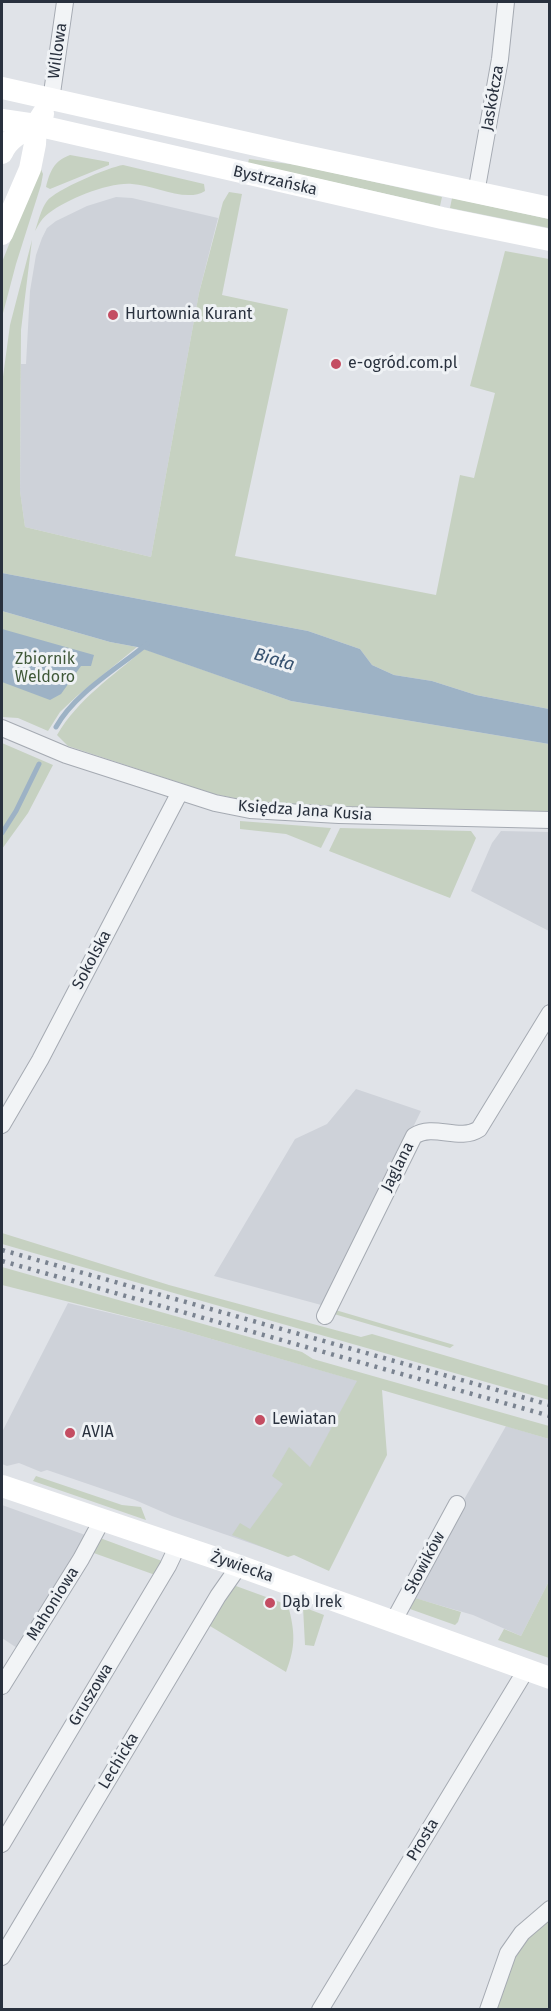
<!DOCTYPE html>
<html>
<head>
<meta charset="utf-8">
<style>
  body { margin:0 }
  #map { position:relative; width:551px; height:2011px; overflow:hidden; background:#e0e3e8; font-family:"Fira Sans",sans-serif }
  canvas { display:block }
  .frame { position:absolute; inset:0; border:3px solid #29313e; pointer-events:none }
</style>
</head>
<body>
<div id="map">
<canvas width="551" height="2011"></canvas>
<div class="frame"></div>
</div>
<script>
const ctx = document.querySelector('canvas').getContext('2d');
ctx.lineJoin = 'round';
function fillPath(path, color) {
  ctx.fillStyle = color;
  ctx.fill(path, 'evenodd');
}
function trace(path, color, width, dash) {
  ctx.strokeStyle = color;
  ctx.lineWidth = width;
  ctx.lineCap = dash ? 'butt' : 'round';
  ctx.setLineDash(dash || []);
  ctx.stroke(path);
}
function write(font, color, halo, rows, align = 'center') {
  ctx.font = font + ' "Fira Sans",sans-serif';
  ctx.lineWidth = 6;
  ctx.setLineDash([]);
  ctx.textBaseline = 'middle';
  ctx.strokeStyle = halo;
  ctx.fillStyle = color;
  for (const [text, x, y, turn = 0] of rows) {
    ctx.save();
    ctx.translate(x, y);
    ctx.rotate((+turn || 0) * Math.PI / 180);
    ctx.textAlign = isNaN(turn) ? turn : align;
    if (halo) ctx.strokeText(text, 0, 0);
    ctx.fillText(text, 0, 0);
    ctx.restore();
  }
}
fillPath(new Path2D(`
  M116,197L132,198L218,218L199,293L151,557L25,527L20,491L21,364H26L30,291L36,255L42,238L47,228L56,221L87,206Z
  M501,831L549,832V931L471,891L492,843Z
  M356,1089L421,1111L325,1306L214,1276L295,1139L327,1124Z
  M68,1303L177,1329L358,1381L310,1468L276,1552L172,1516L135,1500L47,1470L41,1472L19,1463L7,1466L2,1464V1432Z
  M506,1426L549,1439V1581L521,1636L473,1615L404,1595L462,1503Z
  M2,1505L88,1536L20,1650L2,1638Z`), '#ced2d9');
fillPath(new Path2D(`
  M70,155L109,162V165L50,189L46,187C50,171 54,161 70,155Z
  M249,159L298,165L442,197L440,206L248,163Z
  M123,165L204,184L205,191C186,203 154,185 132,184C109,182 68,199 49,213C42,218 39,224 35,231C38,222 41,209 47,201C55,190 109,167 123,165Z
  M40,167L43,174L41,185L16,264L2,317V262Z
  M229,192L242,194L222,295L288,309L235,556L436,595L460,475L474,478L495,393L470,386L505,251L549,259V709L476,695L432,681L394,675L372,665L360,649L308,631L2,573V384L10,325L32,240L21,330L20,491L25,527L151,557L199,293L223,202Z
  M452,198L549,219V228L450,208Z
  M2,611L110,642L137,647L77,696L60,712L48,731L18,718L2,717Z
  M144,649L291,701L549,744V813L294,805L250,801L214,794L68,746L57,735C78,699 113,676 144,649Z
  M2,743L53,765L28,813L2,849Z
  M240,821L331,828L321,848L286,834L240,829Z
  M340,828L471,831L476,838L450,898L329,851Z
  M2,1233L169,1285L361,1337L372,1334L549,1386V1400L2,1244Z
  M2,1267L302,1352L313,1359L549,1426V1439L382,1390L387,1455L329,1571L294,1555L288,1557L232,1535L240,1523L250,1529L283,1484L272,1476L289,1447L310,1467L357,1381L177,1329L2,1285Z
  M332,1309L454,1345L450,1348L334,1314Z
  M36,1476L122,1505L141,1507L146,1520L33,1481Z
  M100,1538L162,1561L158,1576L91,1552Z
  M549,1581V1658L498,1640L504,1629L521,1636Z
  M236,1586L288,1605C295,1632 296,1646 286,1672L205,1623L225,1595Z
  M412,1597L461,1612L458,1622L455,1625L410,1609L409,1605Z
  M303,1607L324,1615L314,1646L305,1645Z
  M549,1913V2009L492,2010L511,1955Z`), '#c6d1c1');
fillPath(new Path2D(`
  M2,573L308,631L360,649L372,665L394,675L432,681L476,695L549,709V744L291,701L137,647L110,642L2,611Z
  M2,629L94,655L91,666H81L61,694L50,700L2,682Z`), '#9db2c5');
trace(new Path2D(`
  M56,727C75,693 117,669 147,644
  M2,833L16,811L39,764`), '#9db2c5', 5);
const street = new Path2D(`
  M51,100L65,2
  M476,193L500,59L506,2
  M2,728L66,755L215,803L250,810L339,815L550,820
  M2,1125L40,1060L180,792
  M325,1316L414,1136C434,1123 459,1142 479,1129L550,1013
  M393,1622L457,1504
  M2,1686L81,1559L102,1520
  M2,1844L168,1566L178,1545
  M2,1957L218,1596L239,1566
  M320,2010L526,1670
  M488,2010L508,1953L522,1933L550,1909`);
trace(street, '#a5aab2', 18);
trace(street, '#f2f4f6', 16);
trace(new Path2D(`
  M2,88L296,154L550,208
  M2,120L36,125L442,218L550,240
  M2,153C8,138 22,132 36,125
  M2,234L30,169L35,144L36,125L43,114
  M2,1486L239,1566L550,1678`), '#fff', 22);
trace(new Path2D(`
  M2,1250L550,1405
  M2,1261L550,1416`), '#7a8390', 4.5, [3, 6]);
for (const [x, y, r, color] of [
  [113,315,6,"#c44d62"],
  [336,364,6,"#c44d62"],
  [260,1420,6,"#c44d62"],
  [70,1433,6,"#c44d62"],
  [270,1603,6,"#c44d62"]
]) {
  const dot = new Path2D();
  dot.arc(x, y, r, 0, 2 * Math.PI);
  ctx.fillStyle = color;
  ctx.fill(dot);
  trace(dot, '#eff2f5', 2);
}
write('16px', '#29313e', '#eff2f5', [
  ["Willowa",58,51,-82],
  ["Jaskółcza",493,98,-80],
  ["Bystrzańska",275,181,13],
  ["Księdza Jana Kusia",305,811,4],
  ["Sokolska",92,960,-62],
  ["Jaglana",398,1167,-63],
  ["Słowików",425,1563,-62],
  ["Żywiecka",242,1567,19],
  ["Mahoniowa",53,1604,-58],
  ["Gruszowa",91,1695,-59],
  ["Lechicka",119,1761,-59],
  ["Prosta",423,1840,-59]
]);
write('16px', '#29313e', '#eff2f5', [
  ["Hurtownia Kurant",125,315],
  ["e-ogród.com.pl",348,364],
  ["Lewiatan",272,1420],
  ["AVIA",82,1433],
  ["Dąb Irek",282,1603]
], 'left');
write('16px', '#3f5838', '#eff2f5', [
  ["Zbiornik",45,660],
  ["Weldoro",45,678]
]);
write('italic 18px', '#36516f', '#eff2f5', [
  ["Biała",274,660,16]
]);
</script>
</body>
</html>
